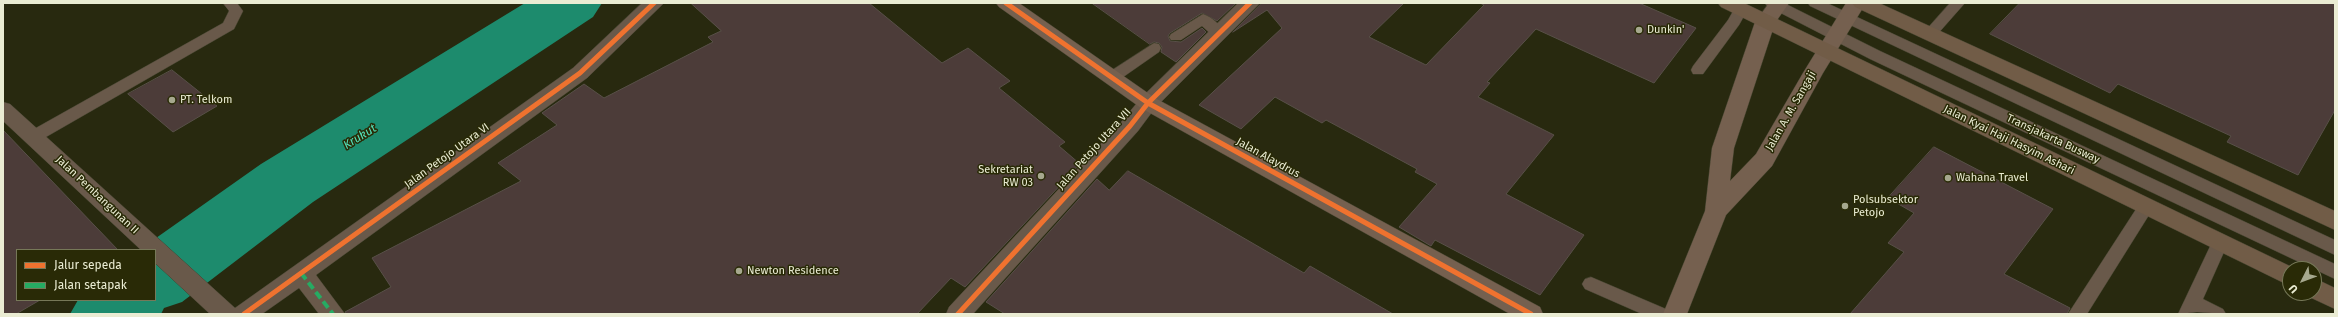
<!DOCTYPE html>
<html>
<head>
<meta charset="utf-8">
<style>
  body { margin:0 }
  #map { position:relative; width:2338px; height:317px; overflow:hidden; background:#28290f; font-family:"Fira Sans",sans-serif }
  canvas { display:block }
  .frame { position:absolute; inset:0; border:4px solid #eaecd3; pointer-events:none }
  .legend { position:absolute; left:16px; top:249px; width:140px; height:52px; box-sizing:border-box; background:#292a06; border:1px solid #767858; margin:0; padding:5px 7px; list-style:none; font-size:12px; color:#eaecd3 }
  .legend li { display:flex; align-items:center; gap:8px; height:20px }
  .legend b { width:20px; border:1px solid #767858 }
  .north { position:absolute; left:2282px; top:261px; width:40px; height:40px; box-sizing:border-box; background:#292a06; border:1px solid #767858; border-radius:50%; rotate:228deg; font-size:11px; font-weight:700; line-height:16px; text-align:center; color:#eaecd3 }
  .north::after { content:''; display:block; margin:auto; width:14px; height:18px; background:#a6a88e; clip-path:polygon(50% 0,100% 100%,50% 72%,0 100%) }
</style>
</head>
<body>
<div id="map">
<canvas width="2338" height="317"></canvas>
<div class="frame"></div>
<ul class="legend">
<li><b style="height:5px;background:#ef722f"></b>Jalur sepeda</li>
<li><b style="height:5px;background:#26ab63"></b>Jalan setapak</li>
</ul>
<div class="north">U</div>
</div>
<script>
const ctx = document.querySelector('canvas').getContext('2d');
ctx.lineJoin = 'round';
function fillPath(path, color) {
  ctx.fillStyle = color;
  ctx.fill(path, 'evenodd');
}
function trace(path, color, width, dash) {
  ctx.strokeStyle = color;
  ctx.lineWidth = width;
  ctx.lineCap = dash ? 'butt' : 'round';
  ctx.setLineDash(dash || []);
  ctx.stroke(path);
}
function write(font, color, halo, rows, align = 'center') {
  ctx.font = font + ' "Fira Sans",sans-serif';
  ctx.lineWidth = 3;
  ctx.setLineDash([]);
  ctx.textBaseline = 'middle';
  ctx.strokeStyle = halo;
  ctx.fillStyle = color;
  for (const [text, x, y, turn = 0] of rows) {
    ctx.save();
    ctx.translate(x, y);
    ctx.rotate((+turn || 0) * Math.PI / 180);
    ctx.textAlign = isNaN(turn) ? turn : align;
    if (halo) ctx.strokeText(text, 0, 0);
    ctx.fillText(text, 0, 0);
    ctx.restore();
  }
}
fillPath(new Path2D(`
  M525,3H602L593,17L313,202L182,302L164,308L161,314H70L78,300H155V250H139L261,164Z`), '#1d8b6d');
const building = new Path2D(`
  M691,3H869L942,63L968,48L1010,81L999,88L1065,142L1059,146L1080,164L965,287L951,278L917,314H346L345,312L391,287L372,258L521,181L498,163L557,125L542,113L584,84L604,98L713,42L708,37L721,31Z
  M1092,3H1236L1217,21L1202,13L1170,33L1168,36L1170,41L1181,42L1202,28L1206,32L1176,62L1161,52L1162,47L1159,43L1154,42L1150,44Z
  M1262,3H1404L1369,37L1426,65L1484,5L1480,3H1639L1696,28L1654,83L1536,29L1487,82L1490,83L1478,97L1554,135L1506,194L1584,235L1540,295L1435,240L1431,246L1399,227L1437,184L1415,172L1417,169L1326,120L1322,123L1275,97L1241,129L1199,105L1282,28L1267,10L1233,32Z
  M2020,3H2335V110L2298,175L2227,142L2231,136L2118,84L2110,93L1990,34Z
  M172,70L217,106L173,132L128,94Z
  M3,130L118,250H17V300H40L16,314H3Z
  M1934,147L2053,209L2004,274L2070,308L2067,314H1850L1904,252L1888,243L1914,213L1888,198Z
  M1128,171L1304,273L1310,266L1393,314H1005L986,302L1097,179L1109,190Z`);
fillPath(building, '#4c3c39');
trace(building, '#585048', 1);
const lane = new Path2D(`
  M223,3H237L243,11L234,29L39,141L33,143L27,141L25,137L27,133L223,23L229,11Z
  M1765,3H1784L1880,51L2335,264V279L1870,59L1767,6Z
  M1808,3H1827L2335,240V255L1810,6Z
  M1950,3H1965L1935,37H1925L1923,34L1925,31Z
  M1741,4L1748,9L1739,25L1703,74H1693L1691,70L1693,66L1728,20L1736,6Z
  M1203,14C1212,17 1222,26 1226,34L1224,37H1214L1202,26L1181,40H1171L1169,37L1171,34Z
  M1154,43L1159,44L1161,48L1159,52L1116,82H1106L1103,78L1106,74Z
  M2146,201L2152,203L2154,207L2087,314H2068L2140,203Z
  M2220,236L2226,238L2228,243L2203,299L2223,309L2226,314L2197,312L2178,314L2214,238Z
  M1591,277L1666,309L1669,314H1642L1585,289L1582,284L1585,279Z`);
const street = new Path2D(`
  M642,3H664L587,78L316,275L345,314H319L299,288L262,314H210L155,263V250H141L3,121V102L10,104L235,308L573,68Z
  M1238,3H1260L1155,108L1138,131L973,314H946L949,307L1122,121L1141,98Z`);
const secondary = new Path2D(`
  M996,3H1019L1155,98L1540,307L1543,314H1510L1141,108L999,7Z
  M1769,3H1789L1775,23L1734,148L1730,181L1756,154L1803,73L1846,3H1866L1823,73L1772,166L1726,215L1687,314H1663L1705,211L1712,148L1755,22Z`);
const primary = new Path2D(`
  M1718,3H1744L2296,269H2290V286L1721,7Z
  M1852,3H1879L2335,211V230L1855,7Z
  M2314,278L2335,288V309L2305,295V293H2314Z`);
trace(lane, '#41422d', 1);
trace(street, '#41422d', 1);
trace(secondary, '#41422d', 1);
trace(primary, '#41422d', 1);
fillPath(lane, '#69594a');
fillPath(street, '#69594a');
fillPath(secondary, '#75604f');
fillPath(primary, '#715c47');
trace(new Path2D(`
  M301,273L333,314`), '#26ab63', 4, [8, 4]);
trace(new Path2D(`
  M1006,3L1148,103L1531,314
  M244,314L580,73L654,3
  M958,314L1130,126L1148,103L1250,3`), '#ef722f', 5);
for (const [x, y, r, color] of [
  [1639,30,4,"#a6a88e"],
  [172,100,4,"#a6a88e"],
  [1041,176,4,"#a6a88e"],
  [1948,178,4,"#a6a88e"],
  [1845,206,4,"#a6a88e"],
  [739,271,4,"#a6a88e"]
]) {
  const dot = new Path2D();
  dot.arc(x, y, r, 0, 2 * Math.PI);
  ctx.fillStyle = color;
  ctx.fill(dot);
  trace(dot, '#292a06', 1.5);
}
write('11px', '#eaecd3', '#292a06', [
  ["Dunkin'",1647,30],
  ["PT. Telkom",180,100],
  ["Sekretariat",1033,170,"right"],
  ["RW 03",1033,183,"right"],
  ["Wahana Travel",1956,178],
  ["Polsubsektor",1853,200],
  ["Petojo",1853,213],
  ["Newton Residence",747,271]
], 'left');
write('11px', '#eaecd3', '#292a06', [
  ["Jalan A. M. Sangaji",1791,111,-60],
  ["Transjakarta Busway",2053,139,25],
  ["Jalan Kyai Haji Hasyim Ashari",2009,140,26],
  ["Jalan Petojo Utara VII",1094,149,-48],
  ["Jalan Petojo Utara VI",447,156,-36],
  ["Jalan Alaydrus",1268,158,29],
  ["Jalan Pembangunan II",97,195,43]
]);
write('italic 12px', '#53e1b9', '#292a06', [
  ["Krukut",360,137,-32]
]);
</script>
</body>
</html>
